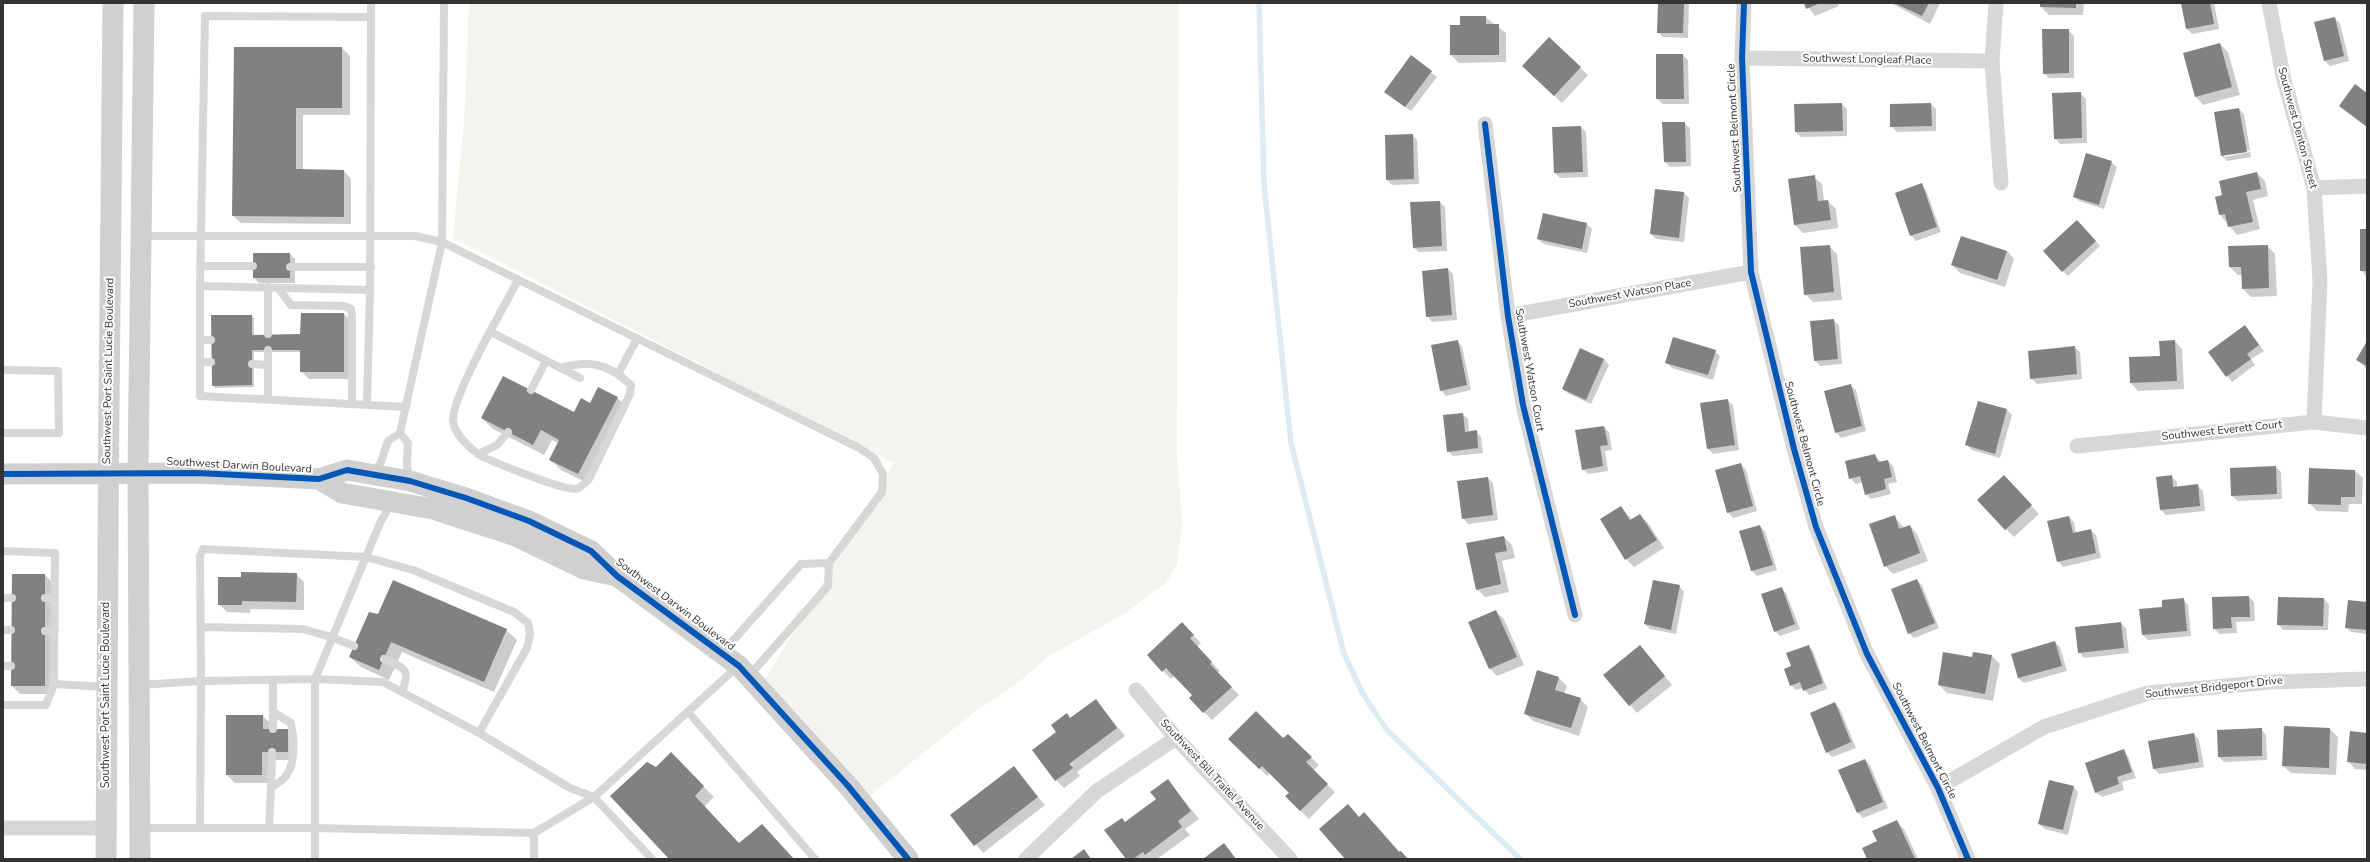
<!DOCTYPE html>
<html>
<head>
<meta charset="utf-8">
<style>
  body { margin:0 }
  #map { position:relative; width:2370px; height:862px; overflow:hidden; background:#fff; font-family:"Nunito Sans",sans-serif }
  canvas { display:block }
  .frame { position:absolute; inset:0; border:4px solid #333; pointer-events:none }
</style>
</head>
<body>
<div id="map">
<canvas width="2370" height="862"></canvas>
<div class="frame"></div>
</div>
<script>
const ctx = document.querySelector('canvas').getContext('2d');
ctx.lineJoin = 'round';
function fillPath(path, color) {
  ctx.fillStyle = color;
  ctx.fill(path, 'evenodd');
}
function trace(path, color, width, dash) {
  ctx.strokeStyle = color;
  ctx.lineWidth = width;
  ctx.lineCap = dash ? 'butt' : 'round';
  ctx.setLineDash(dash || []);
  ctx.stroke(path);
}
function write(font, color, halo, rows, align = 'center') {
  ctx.font = font + ' "Nunito Sans",sans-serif';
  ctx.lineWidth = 4;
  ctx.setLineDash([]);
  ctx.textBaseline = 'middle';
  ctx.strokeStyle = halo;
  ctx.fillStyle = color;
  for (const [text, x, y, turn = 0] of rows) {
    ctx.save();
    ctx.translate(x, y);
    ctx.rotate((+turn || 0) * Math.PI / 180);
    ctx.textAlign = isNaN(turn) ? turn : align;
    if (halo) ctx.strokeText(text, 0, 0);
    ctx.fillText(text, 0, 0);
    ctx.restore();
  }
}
fillPath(new Path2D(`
  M469,3H1179L1177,451L1182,524L1177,565L1166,583L1125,613L1049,656L1019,682L975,712L869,796L765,680L894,463L453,238L465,109Z`), '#f1f5ed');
fillPath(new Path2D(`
  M1659,3H1689L1688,38L1663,37L1658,32Z
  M1805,3H1837L1839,6L1815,16Z
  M1891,3H1940L1930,24Z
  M2041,3H2084L2083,15H2049L2041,7Z
  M2182,3H2214L2219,29L2192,34L2187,29Z
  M1485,17L1506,33V62L1459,63L1451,55L1461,26Z
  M2334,18L2340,23L2349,61L2330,66L2325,61Z
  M2068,30L2074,36V78H2049L2044,73Z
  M2220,44L2228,52L2240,95L2203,105L2196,97L2184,53Z
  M235,48H342L350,56V115H303V170L344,171L351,179V224L241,223L233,216Z
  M1657,55H1683L1688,60L1689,104H1663L1657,99Z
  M1411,57L1437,77L1411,111L1391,97Z
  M1580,68L1588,75L1562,103L1531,74Z
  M2080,93L2086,99L2087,143L2060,144L2055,138Z
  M1842,104L1847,109V136L1801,137L1796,132Z
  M1931,104L1936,109V131L1897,132L1891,126Z
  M2239,109L2244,114L2250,150L2224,154V157L2250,152L2251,157L2227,161L2222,156Z
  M1684,123L1690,128L1691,166L1670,167L1665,162Z
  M1581,127L1586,132L1588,177L1560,178L1555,173L1553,128Z
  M1412,135L1417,140L1419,184L1392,185L1387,180L1386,136Z
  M2111,162L2117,167L2104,209L2079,201L2074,196Z
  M2257,173L2265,181L2268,196L2253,200L2260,229L2237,235L2220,215L2216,198L2223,196Z
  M1814,177L1822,184L1824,201H1828L1836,209L1838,228L1803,233L1795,225Z
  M1921,185L1926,190L1941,232L1916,241L1911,235Z
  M1656,190L1684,193L1689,198L1684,242L1656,239L1651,234Z
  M1440,202L1445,207L1447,251L1419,252L1413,247Z
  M1544,215L1587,224L1592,229L1587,253L1544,244L1538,239Z
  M2082,226L2100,246L2068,276L2063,271Z
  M2367,230V277L2361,270Z
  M1829,246L1837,254L1842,300L1813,302L1805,294Z
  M2267,246L2275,254L2277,296L2251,297L2243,289V275H2238L2230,267Z
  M2007,251L2014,259L2005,287L1960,273L1952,265Z
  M254,254H290L295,259V283H259L254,278Z
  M1448,269L1453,274L1457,320L1432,322L1427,316Z
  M302,314H344L352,322L351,379H309L301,371L302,352H254V387L215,388L213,385L252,316L254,318V336L302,337Z
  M1833,320L1839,325L1842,364L1820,366L1815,360Z
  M2250,332L2264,351L2251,359L2255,365L2232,382L2209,352Z
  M1457,341L1462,346L1471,390L1446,396L1441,390Z
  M2175,341L2182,349L2184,389L2138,391L2131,383L2161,357Z
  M2367,343V369L2357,360Z
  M2074,347L2080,352L2082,379L2037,384L2031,378Z
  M1715,351L1720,356L1713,380L1672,368L1666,362Z
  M1604,359L1609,365L1591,404L1569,394L1563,389Z
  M1850,385L1856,390L1866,431L1841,438L1836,432Z
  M617,398L628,408L589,484L561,470L550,459L558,443L552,440L544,455L493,429L482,418L574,413L590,404Z
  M1727,400L1733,405L1739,450L1713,454L1708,449Z
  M2007,410L2012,415L2000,458L1972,450L1967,445Z
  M1462,414L1468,419L1469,432H1476L1481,437L1483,453L1453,456L1448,451Z
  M1604,427L1609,432L1612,450L1605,451L1608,471L1588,474L1583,469Z
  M1875,455L1881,462L1888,461L1893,466L1897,482L1888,484L1891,494L1871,499L1866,494L1862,482L1856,484L1850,478Z
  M1741,464L1746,470L1757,511L1733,518L1728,512Z
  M2276,467L2281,472L2282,499L2238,501L2232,496Z
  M2355,471L2363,478L2362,504H2349L2348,512L2317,511L2309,503Z
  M2171,476L2177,482V487L2198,486L2203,491L2205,511L2166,515L2161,510Z
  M1488,478L1493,483L1498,520L1468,524L1463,518Z
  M2011,485L2039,514L2014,537L2006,529Z
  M1621,507L1632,520L1640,515L1648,523L1664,548L1634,567L1626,559Z
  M1894,516L1904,528L1910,526L1917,534L1928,561L1893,574L1885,566Z
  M2069,517L2074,522L2076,533L2090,530L2096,535L2101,558L2063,567L2058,561Z
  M1759,526L1765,531L1777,570L1757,576L1752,571L1740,532Z
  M1504,537L1512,545L1515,558L1502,561L1509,592L1485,597L1477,589L1467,544Z
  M296,574L304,582V610L250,609V613L227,612L219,604L242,578Z
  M45,575L53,583L52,694H20L12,686Z
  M1917,580L1922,585L1939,628L1914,638L1909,633Z
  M1679,586L1684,592L1676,634L1650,629L1645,624Z
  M1781,588L1786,593L1800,629L1780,636L1775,631Z
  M2249,597L2254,602L2255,621L2236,622L2237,633L2219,634L2214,628Z
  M2183,599L2188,605L2191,636L2148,640L2143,635L2163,607Z
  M2324,599L2329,605L2328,630H2283L2278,624Z
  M2367,603V634L2351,632L2346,627Z
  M1496,612L1504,619L1524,665L1497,676L1489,668Z
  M370,613L506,630L517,640L494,692L402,652L389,680L361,667L350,657Z
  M2121,623L2126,628L2129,653L2084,658L2079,652Z
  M1182,624L1201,643L1197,647L1220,671L1217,673L1239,695L1212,720L1190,698L1194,695L1175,675L1171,679L1148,655Z
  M2055,642L2060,647L2067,671L2024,683L2018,678L2012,654Z
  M1808,646L1813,651L1827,689L1809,695L1803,688L1796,690L1791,685L1793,667Z
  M1647,654L1672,685L1637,713L1630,705Z
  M1992,656L2000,664L1993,701L1947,693L1939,685L1973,658Z
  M1538,672L1559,678L1567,686L1564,694L1580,699L1588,707L1579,736L1533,721L1525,713Z
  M1096,700L1125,736L1077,772L1080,776L1064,788L1056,780L1057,732L1070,719Z
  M1835,703L1840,709L1856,748L1832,757L1827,752Z
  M263,716L271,724V730H288L296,738V760H269V783H235L227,775Z
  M2261,729L2266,735L2267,760L2224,762L2219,757Z
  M2330,729L2338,737L2336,775L2291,773L2283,766Z
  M2194,734L2199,740L2204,767L2159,774L2154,769L2150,742Z
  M2367,734V770L2355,769L2348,761Z
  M1288,735L1319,765L1313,771L1335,792L1309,819L1286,796L1290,793L1270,773L1267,776L1230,739H1283Z
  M2123,751L2128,756L2136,778L2122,782L2124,790L2102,797L2096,792Z
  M671,754L714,797L704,807L739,844L794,859H670L656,768Z
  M1865,760L1870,765L1888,808L1863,818L1858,813L1840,770Z
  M1013,768L1045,805L983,853L951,815Z
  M1168,780L1199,819L1185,829L1190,835L1157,859H1127L1125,823L1157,799Z
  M2073,786L2078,792L2068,835L2045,829L2039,824Z
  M1359,818L1372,821L1406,859H1346Z
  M1896,821L1904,829L1918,859H1868L1878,842Z`), '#0003');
trace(new Path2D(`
  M1259,3L1264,184L1291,443L1344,654L1363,694L1387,730L1520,859`), '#ddebf3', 5.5);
fillPath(new Path2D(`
  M1658,3H1684L1683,33H1657Z
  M1804,3H1820L1806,9Z
  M1894,3H1929L1922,16Z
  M2040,3H2076V8L2040,7Z
  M2181,3H2210L2214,24L2186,29Z
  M1460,16H1486V24H1499V55H1450V25H1460Z
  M2335,17L2344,56L2324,61L2314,22Z
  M2042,29H2069V73L2043,74Z
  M1549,37L1581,67L1554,96L1522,66Z
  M2220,43L2232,87L2195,97L2183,53Z
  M234,47H342V108H296V169L344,170V217L232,216Z
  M1656,54H1683L1684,99H1656Z
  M1411,55L1432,71L1405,107L1384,92Z
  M2355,84L2367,93V127L2339,106Z
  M2081,92L2082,138L2054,139L2052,93Z
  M1842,103L1843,131L1795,132L1794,104Z
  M1931,103L1932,126L1890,127V104Z
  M2239,108L2247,152L2221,156L2214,112Z
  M1662,122H1685L1686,162H1664Z
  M1581,126L1583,172L1554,173L1552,127Z
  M1413,134L1414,179L1386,180L1385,135Z
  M2086,153L2112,161L2099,205L2073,197Z
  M2257,172L2261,189L2246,192L2253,222L2228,227L2225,214L2219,215L2215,197L2222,195L2219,181Z
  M1815,175L1818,201L1828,200L1831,220L1794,225L1788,179Z
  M1922,183L1937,227L1910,236L1895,193Z
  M1655,189L1684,192L1679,238L1650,234Z
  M1440,201L1442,246L1413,248L1410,202Z
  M1543,213L1587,223L1582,249L1537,239Z
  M2077,220L2096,241L2062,272L2043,251Z
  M2360,229H2367V271H2360Z
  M1961,236L2007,251L1997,280L1951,265Z
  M1830,245L1834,292L1804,295L1800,247Z
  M2268,245L2269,288L2242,289L2241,267H2229L2228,246Z
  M253,253H290V278H253Z
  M1448,268L1452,315L1426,317L1422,271Z
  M301,313H344V372H300V350H252V385L212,386L211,315H252V335L300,334Z
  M1834,319L1838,359L1814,361L1810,321Z
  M2245,325L2259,345L2247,354L2251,359L2226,377L2208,352Z
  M1673,337L1716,350L1708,375L1665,363Z
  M1458,340L1467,385L1440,391L1431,345Z
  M2175,340L2177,381L2130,383L2129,357L2160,356L2159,341Z
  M2367,341V366L2356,360Z
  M2075,346L2077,374L2030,379L2028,351Z
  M1580,348L1604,359L1586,400L1562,389Z
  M503,376L574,412L581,398L590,403L598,387L618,397L578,474L549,460L559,440L541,430L533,445L481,418Z
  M1851,384L1862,426L1835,433L1824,391Z
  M1728,399L1735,445L1707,449L1700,403Z
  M1978,401L2007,409L1995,454L1965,445Z
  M1463,413L1465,432L1477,430L1478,448L1447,452L1443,415Z
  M1604,426L1608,445L1600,446L1603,466L1582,470L1575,430Z
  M1875,454L1878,462L1888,460L1892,477L1884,479L1886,489L1865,495L1860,476L1849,479L1845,461Z
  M1741,463L1753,506L1727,513L1715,470Z
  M2276,466L2277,494L2231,496L2230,468Z
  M2309,468L2355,470V497H2341V505L2308,504Z
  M2004,475L2032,505L2005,530L1977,500Z
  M2172,475L2173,487L2198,484L2200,506L2160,510L2156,477Z
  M1488,477L1493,515L1462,519L1457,481Z
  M1621,506L1630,520L1640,514L1657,540L1625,560L1600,519Z
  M1895,515L1899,529L1910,525L1920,553L1884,567L1869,524Z
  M2069,516L2073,533L2091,529L2096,553L2057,562L2047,521Z
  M1760,525L1773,565L1751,571L1739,531Z
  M1504,536L1507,551L1495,553L1501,584L1476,590L1466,543Z
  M241,572L297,573L296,602L242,601V605H218V577H241Z
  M12,574H45V686H11Z
  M1917,579L1935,623L1908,634L1891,589Z
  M393,580L507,629L484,682L391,642L379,670L349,657L369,612L378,614Z
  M1653,580L1680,585L1671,630L1644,624Z
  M1782,587L1795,624L1774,632L1761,594Z
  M2249,596L2250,617H2231L2232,628L2213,629L2212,597Z
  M2278,597L2324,598L2323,626L2277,625Z
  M2184,598L2187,631L2142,635L2139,609L2162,607V600Z
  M2348,600L2367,602V630L2345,628Z
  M1496,610L1517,657L1489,669L1468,622Z
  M1182,622L1194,635L1190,638L1212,662L1210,664L1232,687L1203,713L1189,698L1192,695L1166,668L1162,672L1147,655Z
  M2121,622L2124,648L2078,653L2075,627Z
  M2055,641L2062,666L2018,678L2011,654Z
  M1640,645L1665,676L1629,706L1603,675Z
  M1809,645L1823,683L1803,691L1800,682L1790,686L1784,669L1791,666L1786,653Z
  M1943,652L1972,657L1973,652L1992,655L1985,694L1938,685Z
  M1537,670L1559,677L1555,690L1581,698L1571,728L1524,714Z
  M1096,699L1117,728L1069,764L1073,768L1055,781L1032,750L1056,732L1051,725L1067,713L1070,718Z
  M1835,702L1851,742L1826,753L1810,713Z
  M1256,711L1283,738L1288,734L1312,757L1306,762L1328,784L1300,811L1285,796L1289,793L1262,766L1259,769L1228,739Z
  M226,715H263V729H288V752H262V775H226Z
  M2284,726L2330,728L2329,768L2282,766Z
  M2262,728V756L2218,757L2217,730Z
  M2350,731L2367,733V764L2347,762Z
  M2194,733L2199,762L2153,769L2148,741Z
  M2124,749L2132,772L2117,777L2119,784L2095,793L2085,763Z
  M671,752L704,786L695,796L739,843L762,824L794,859H669L610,796L647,762L656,767Z
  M1865,759L1883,802L1857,813L1838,770Z
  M1014,766L1038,797L974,846L950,815Z
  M1168,779L1191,811L1178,821L1182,827L1145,855L1143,852L1133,859H1126L1104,830L1122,818L1125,822L1156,799L1150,792Z
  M2049,780L2074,786L2063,830L2038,824Z
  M1348,804L1359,817L1364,812L1399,852L1401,851L1408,859H1345L1319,829Z
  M1897,820L1915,859H1867L1862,848L1877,841L1872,831Z
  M1224,843L1236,859H1203Z
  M1084,849L1091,859H1071Z`), '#818181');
trace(new Path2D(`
  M371,3V17
  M205,16L371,17L370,290L200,286Z
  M140,236H415L442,242L859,448L874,458L883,474L882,492L829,563L828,586L749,676
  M200,266H253
  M290,267H371
  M518,280C504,307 452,395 453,421C454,433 468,447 478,454C489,461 563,490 575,489C581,488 585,483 589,479L630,394L631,385C608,363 589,360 560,368
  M200,286V396L406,407
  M268,287V334
  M278,288L291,305L344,306L351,309L352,316V403
  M491,332L580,378
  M201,340H211
  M200,362H211
  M252,364L268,365
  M3,370L58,371L59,433H3
  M618,374L637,339
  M531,390L546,361
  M268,400V350
  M367,404L370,290
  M400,433L408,443L407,464L409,480
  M478,454L497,445L508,432
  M373,473L381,462L388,441L400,433L442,242L444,3
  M3,551L55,553L54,684L106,687
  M3,598H12
  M45,598H55
  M201,627L303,629L331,637L354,646
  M3,630H11
  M45,631L55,630
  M722,653L801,564L829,563
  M384,659C405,668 411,669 402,692
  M3,666H11
  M140,685L201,681L200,556L203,549L366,557L413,570L514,612L528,623L530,635L527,648L479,733
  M3,705H46L54,684
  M689,713L815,859
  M273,729V712
  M271,788L272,752
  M141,828H315L534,833L594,797L738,666
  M200,828L201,681L315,679L383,682L479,733L570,788L594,797L652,859
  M269,828L271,788C275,784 283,781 286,776C296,762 294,739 291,723L273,712V680
  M315,859V679L380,523L391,503
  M534,859V833`), '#d7d7d7', 8);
trace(new Path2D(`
  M1744,3L1742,58L1751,272L1794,449L1816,527L1867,654L1938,788L1968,859
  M1996,3L1992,61L2001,183
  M2269,3L2283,76L2314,188L2320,281L2314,422
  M1742,58L1992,61
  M1485,124L1508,316L1523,405L1575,615
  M2314,188L2367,186
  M1508,316L1751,272
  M2077,446L2314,422L2367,428
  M1136,690L1176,738L1290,859
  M1938,788L2044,727L2148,693L2270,682L2367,679
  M3,828H106
  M1026,859L1097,791L1176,738`), '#d7d7d7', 15);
trace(new Path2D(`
  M3,474L197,473L319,479L347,470L410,481L466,498L529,521L591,551L617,576L739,666L849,787L908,859
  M319,479L342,493L433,509L516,536L584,569L617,576
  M106,859C106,574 111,288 113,3
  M140,859L138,472L144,3`), '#d0d0d0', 21);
trace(new Path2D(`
  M1744,3L1742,58L1751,272L1794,449L1816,527L1867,654L1938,788L1968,859
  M1485,124L1508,316L1523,405L1575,615
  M3,474L197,473L319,479L347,470L410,481L466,498L529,521L591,551L617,576L739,666L849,787L908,859`), '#0057b8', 6);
write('11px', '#333', '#fff', [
  ["Southwest Longleaf Place",1867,60,1],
  ["Southwest Belmont Circle",1735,128,-93],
  ["Southwest Denton Street",2297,128,75],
  ["Southwest Watson Place",1630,294,-10],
  ["Southwest Watson Court",1529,370,80],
  ["Southwest Port Saint Lucie Boulevard",109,371,-89],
  ["Southwest Everett Court",2222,431,-6],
  ["Southwest Belmont Circle",1804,444,75],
  ["Southwest Darwin Boulevard",239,466,3],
  ["Southwest Darwin Boulevard",675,605,37],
  ["Southwest Bridgeport Drive",2214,688,-6],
  ["Southwest Port Saint Lucie Boulevard",106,695,-90],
  ["Southwest Belmont Circle",1924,741,63],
  ["Southwest Bill Traitel Avenue",1212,775,47]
]);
</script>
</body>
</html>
